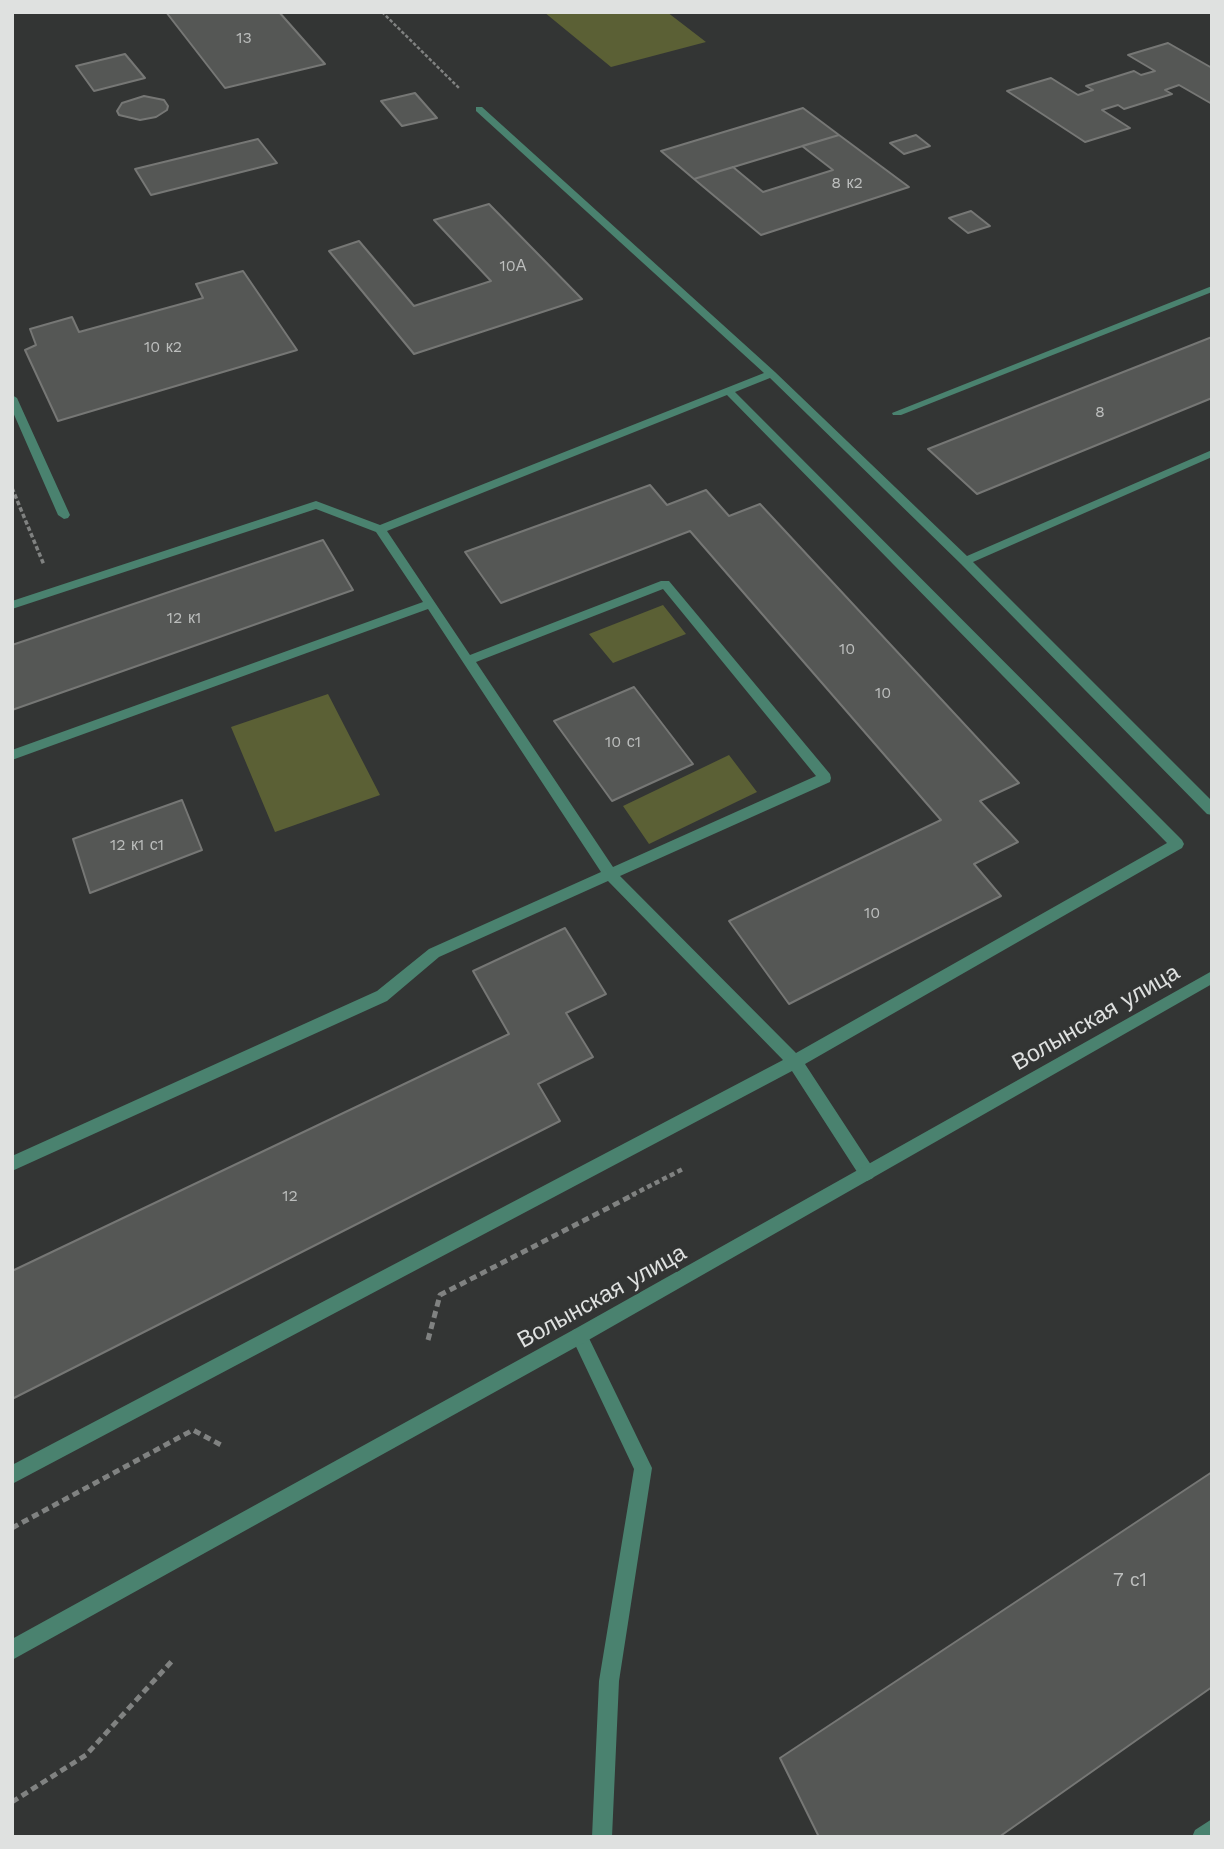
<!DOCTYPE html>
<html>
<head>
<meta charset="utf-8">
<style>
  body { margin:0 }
  #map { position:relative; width:1224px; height:1849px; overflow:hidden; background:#333534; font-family:"Work Sans",sans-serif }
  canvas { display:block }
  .frame { position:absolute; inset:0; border:14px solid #dfe1e0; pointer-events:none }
</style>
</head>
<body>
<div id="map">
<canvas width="1224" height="1849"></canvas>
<div class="frame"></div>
</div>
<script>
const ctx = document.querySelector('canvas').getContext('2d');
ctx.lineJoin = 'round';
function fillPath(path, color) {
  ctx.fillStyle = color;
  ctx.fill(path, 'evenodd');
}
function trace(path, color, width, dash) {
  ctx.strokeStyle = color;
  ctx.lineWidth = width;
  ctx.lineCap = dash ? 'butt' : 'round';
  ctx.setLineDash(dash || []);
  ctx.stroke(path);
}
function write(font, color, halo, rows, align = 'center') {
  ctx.font = font + ' "Work Sans",sans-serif';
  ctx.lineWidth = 6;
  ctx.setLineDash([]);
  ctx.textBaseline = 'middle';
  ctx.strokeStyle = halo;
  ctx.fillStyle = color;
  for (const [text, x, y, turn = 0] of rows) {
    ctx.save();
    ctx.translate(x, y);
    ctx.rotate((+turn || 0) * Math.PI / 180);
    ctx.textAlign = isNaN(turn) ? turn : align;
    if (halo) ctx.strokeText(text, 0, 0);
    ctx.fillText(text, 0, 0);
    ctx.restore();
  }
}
fillPath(new Path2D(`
  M544,12H667L706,42L611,67Z
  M663,605L686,634L613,663L589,634Z
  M328,694L380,795L275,832L231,727Z
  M729,755L757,792L649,844L623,806Z`), '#5b6035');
const building = new Path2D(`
  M166,12H279L325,64L225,88Z
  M1168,43L1212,68V104L1179,85L1165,90L1172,94L1124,109L1118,105L1102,110L1130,128L1085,142L1007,91L1051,78L1078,95L1093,90L1086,86L1134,71L1141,75L1155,71L1128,55Z
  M125,54L145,78L94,91L76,66Z
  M415,93L437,118L402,126L381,101Z
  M144,96L164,100L168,106L167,110L156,117L140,120L119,115L117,111L122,103Z
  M803,108L839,135L694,179L661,151Z
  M839,135L909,187L761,235L694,179L733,167L763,192L833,170L802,146Z
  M916,135L930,146L904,154L890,143Z
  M258,139L277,163L151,195L135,169Z
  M489,204L582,299L414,354L329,251L359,241L414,306L491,281L434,220Z
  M971,211L990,226L968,233L949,218Z
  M243,271L297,350L58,421L25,350L36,345L30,329L72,317L79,332L203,298L196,284Z
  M1212,337V398L977,494L928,449Z
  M650,485L667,505L706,490L729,516L760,504L1019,783L980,801L1018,842L974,864L1001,896L789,1004L729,921L941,820L690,531L501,603L465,552Z
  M323,540L353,590L12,710V645Z
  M634,687L693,764L612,801L554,721Z
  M182,800L202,850L90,893L73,839Z
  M565,928L606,994L566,1013L593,1057L538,1084L560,1121L12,1399V1271L509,1034L473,971Z
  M1212,1472V1687L999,1837H819L780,1758Z`);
fillPath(building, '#555755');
trace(building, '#767775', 2);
trace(new Path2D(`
  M382,12L459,88`), '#808281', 2.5, [3.5, 2]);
trace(new Path2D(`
  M12,488L44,565`), '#808281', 3.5, [4.5, 2.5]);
trace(new Path2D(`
  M632,1195L685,1168`), '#808281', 4.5, [5, 3.5]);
trace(new Path2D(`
  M428,1340L440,1295L635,1194
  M12,1528L193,1430L223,1446
  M12,1802L86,1755L172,1661`), '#808281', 5, [7, 4.5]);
fillPath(new Path2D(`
  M476,107H482L775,372L967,556L1212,450V457L973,562L1212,801V815L1207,814L961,564L770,378L735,392L1182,840L1184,844L1182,848L805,1064L873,1168L875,1173L873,1178L867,1181L861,1178L792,1071L12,1484V1465L783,1060L608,881L439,957L387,1001L12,1171V1156L377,991L429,949L601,872L428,609L12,760V750L423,602L376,532L316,509L12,609V601L316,501L380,525L764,373L476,111ZM727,395L1167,843L796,1053L620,876L830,782L831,778L830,774L669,581H661L470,655L387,531ZM663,589L816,776L613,867L476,662Z
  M1212,286V292L901,415H893L892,413Z
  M12,395L17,398L70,515L68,518L64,519L58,515L12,410Z
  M579,1328L585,1330L652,1468L619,1681L612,1837H592L599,1681L634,1469L571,1336L573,1330Z
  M1212,1819V1837H1192L1195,1830Z`), '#4a826f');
fillPath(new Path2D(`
  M1212,971V984L585,1342L12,1660V1639L573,1330Z`), '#4a826f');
write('16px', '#bcbebd', null, [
  ["13",244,38],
  ["8 к2",847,183],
  ["10А",513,266],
  ["10 к2",163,347],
  ["8",1100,412],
  ["12 к1",184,618],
  ["10",847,649],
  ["10",883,693],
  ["10 с1",623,742],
  ["12 к1 с1",137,845],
  ["10",872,913],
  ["12",290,1196]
]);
write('19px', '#bcbebd', null, [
  ["7 с1",1130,1580]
]);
write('23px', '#dfe1e0', '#333534', [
  ["Волынская улица",1096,1018,-30],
  ["Волынская улица",602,1297,-29]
]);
</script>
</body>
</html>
